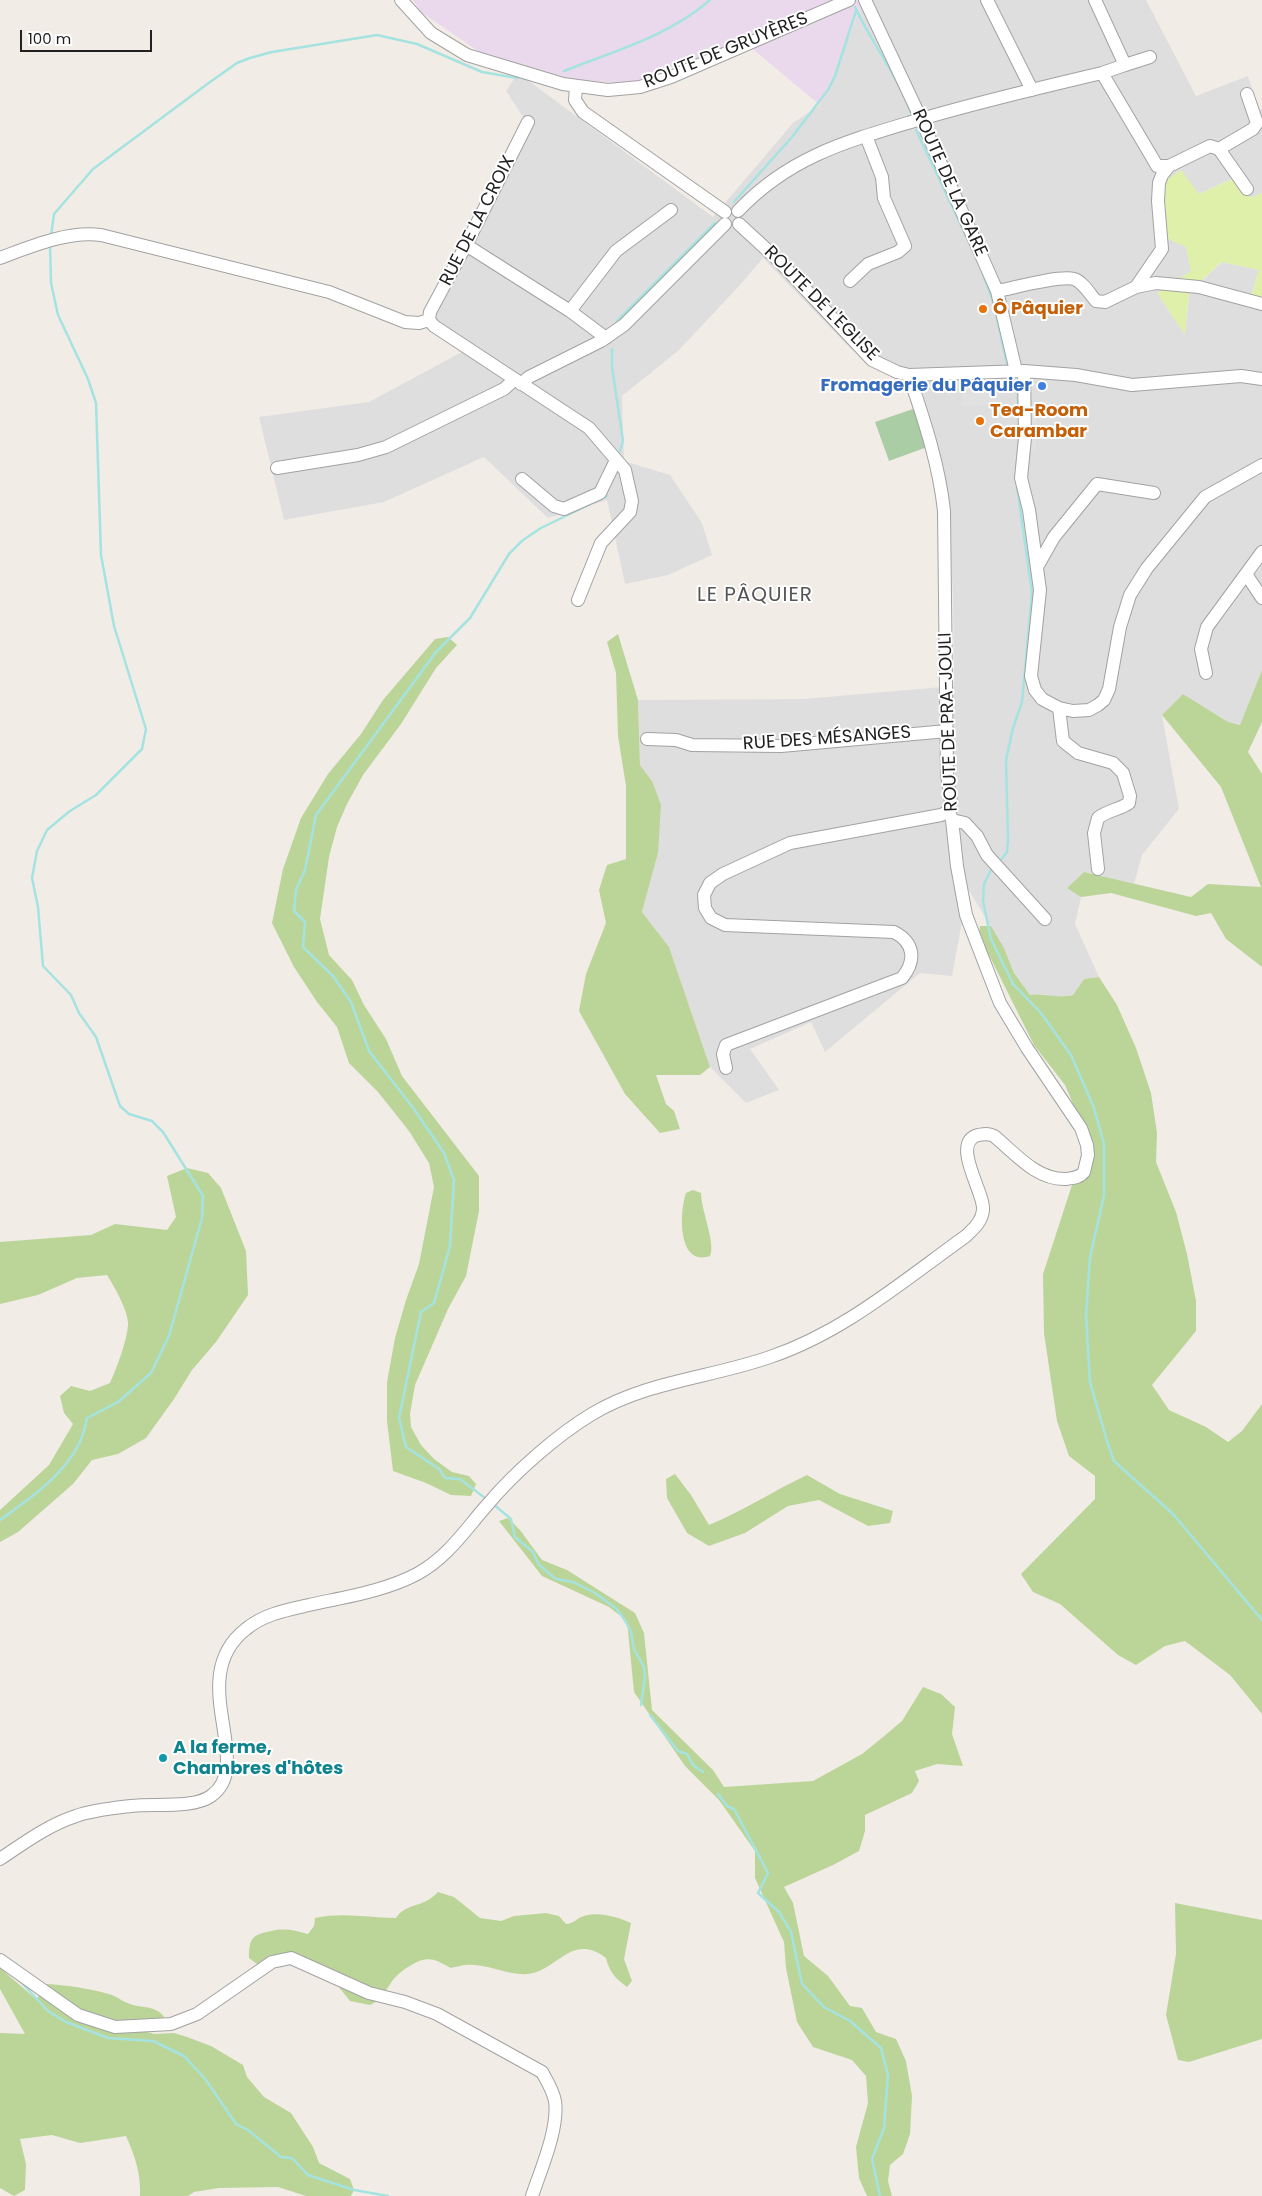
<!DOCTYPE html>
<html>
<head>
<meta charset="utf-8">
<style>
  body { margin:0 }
  #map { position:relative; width:1262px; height:2196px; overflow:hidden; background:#f2ece7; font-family:Poppins,sans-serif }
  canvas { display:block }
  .scale { position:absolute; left:20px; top:30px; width:132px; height:22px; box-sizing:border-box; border:2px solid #212121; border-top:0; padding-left:6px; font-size:15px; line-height:18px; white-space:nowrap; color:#212121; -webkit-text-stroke:4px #fff; paint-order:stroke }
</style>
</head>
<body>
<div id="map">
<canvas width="1262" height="2196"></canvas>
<div class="scale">100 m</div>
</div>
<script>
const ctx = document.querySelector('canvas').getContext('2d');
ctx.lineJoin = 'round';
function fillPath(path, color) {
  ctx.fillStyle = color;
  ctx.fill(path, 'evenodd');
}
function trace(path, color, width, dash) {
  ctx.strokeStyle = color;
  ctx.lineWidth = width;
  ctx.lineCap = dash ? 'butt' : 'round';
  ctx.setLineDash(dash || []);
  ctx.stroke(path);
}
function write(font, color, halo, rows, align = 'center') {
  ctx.font = font + ' Poppins,sans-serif';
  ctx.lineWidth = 4;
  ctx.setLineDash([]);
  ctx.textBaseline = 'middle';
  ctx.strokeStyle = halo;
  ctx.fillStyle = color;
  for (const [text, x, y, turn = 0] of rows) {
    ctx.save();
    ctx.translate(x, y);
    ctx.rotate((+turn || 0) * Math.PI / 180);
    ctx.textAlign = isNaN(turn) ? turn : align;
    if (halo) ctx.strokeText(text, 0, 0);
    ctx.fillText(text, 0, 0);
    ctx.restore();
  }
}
fillPath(new Path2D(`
  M864,0H1146L1196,96L1248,76L1259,110L1262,109V193L1251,198L1236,177L1199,194L1186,247L1192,271L1185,334L1189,293L1222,262L1259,270L1251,296L1262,298V670L1241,725L1228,722L1183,694L1162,715L1179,809L1142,855L1134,884L1084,872L1068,887L1081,897L1075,924L1099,977L1084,979L1073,995L1061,998L1044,994L1030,995L1014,973L1004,948L968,889L952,976L920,973L825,1052L811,1022L750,1049L779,1090L746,1103L710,1067L669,947L642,912L658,853L652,781L640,765L638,700L803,699L954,686L953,596L948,502L921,384L922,379L881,360L851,349L763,258L740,285L679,350L622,396L624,461L670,475L702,523L712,555L668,575L625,584L607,500L548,518L484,457L384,502L284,520L259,417L369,402L462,352L432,315L529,126L506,91L518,73L713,217L793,123L820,105Z`), '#dfdedf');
fillPath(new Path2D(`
  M413,0H864L820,105L743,41L628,84L571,79L481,53L421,12Z`), '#ead9ec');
fillPath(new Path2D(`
  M1181,170L1199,194L1237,177L1251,198L1262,193V298L1251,296L1259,270L1221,262L1189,293L1185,335L1157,293L1191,271L1186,247L1166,238L1164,182Z`), '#dff0aa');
fillPath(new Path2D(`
  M618,634L638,700L640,765L652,781L661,805L658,853L642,912L669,947L710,1067L700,1075H656L666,1104L674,1111L680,1129L660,1133L625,1094L579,1011L586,974L606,923L599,890L607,865L626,859V786L618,736L616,673L607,642Z
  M448,637L457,645L436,668L401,724L363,775L347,804L337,827L329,857L320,919L329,955L352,980L364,1005L386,1039L402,1076L479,1176V1211L466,1276L448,1309L415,1385L410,1414L411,1427L421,1445L434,1459L452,1472L469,1476L476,1484L471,1496L451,1495L426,1483L393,1471L387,1421V1382L395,1338L406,1300L419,1264L434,1187L429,1163L409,1131L378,1092L349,1063L337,1027L317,1002L294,967L272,923L283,869L301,818L328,774L361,734L383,700L435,639Z
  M1262,670V722L1248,752L1262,774V967L1226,939L1211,913L1196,916L1111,893L1081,897L1067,888L1084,872L1191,897L1208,884L1261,887L1221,787L1162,715L1183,694L1228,722L1240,725Z
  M980,926H991L1004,948L1014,973L1030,995C1047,993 1057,999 1073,995L1084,979L1099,977L1117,1005L1136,1048L1151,1093L1157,1133L1156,1162L1176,1212L1187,1254L1196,1301V1331L1152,1385L1169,1410L1206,1427L1228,1442L1242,1431L1262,1404V1714L1230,1675L1185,1641L1165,1646L1136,1665L1118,1655L1060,1604L1033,1592L1021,1574L1095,1499V1476L1069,1456L1057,1421L1044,1333L1043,1274L1072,1185L1089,1175L1091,1146L1065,1085L1034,1045L990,957L978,944Z
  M187,1168L208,1173L221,1188L246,1251L248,1295L216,1342L192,1370L174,1399L146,1438L118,1454L92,1460L73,1484L18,1532L0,1542V1510L49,1465L73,1424L64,1413L60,1396L71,1386L90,1391L110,1383C116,1370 129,1336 128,1322C127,1309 114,1286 107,1275L77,1278L38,1295L0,1304V1242L91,1235L115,1224L167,1230L176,1217L167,1176Z
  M693,1190L701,1193C701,1210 716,1243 710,1256C678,1267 679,1213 686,1193Z
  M675,1474L691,1495L709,1525C743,1511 773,1491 807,1475L840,1494L893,1511L890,1523L868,1526L819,1500L788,1506L745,1533L709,1546L687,1533L667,1498L666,1479Z
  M508,1518L520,1530L542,1560L567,1570L635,1613L644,1633L652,1710L713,1770L724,1787L813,1781L862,1754L883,1737L902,1721L923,1687L941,1694L955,1707L952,1734L963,1766L937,1764L915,1771L919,1781L912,1793L865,1815V1831L859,1851L833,1865L784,1887L793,1903L804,1956L828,1976L850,2006L862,2008L876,2032L896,2039L906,2061L912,2096L910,2134L903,2154L890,2165L888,2181L892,2196H867L859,2178L856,2147L868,2103L866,2076L852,2060L813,2047L797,2022L786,1968L784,1942L755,1878V1851L719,1800L685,1766L634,1692L627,1621L609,1607L542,1576L499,1521Z
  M438,1892L454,1897L480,1918L501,1921L514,1916L546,1913L559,1916L566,1924C576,1923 576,1918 584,1916C598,1911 618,1917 631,1923L624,1959L632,1981L627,1987C616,1979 609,1972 606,1958C571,1932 558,1971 528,1974C508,1976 487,1963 466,1965C462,1965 456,1967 451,1968C433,1958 427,1955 408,1967C402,1971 395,1976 391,1983C383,1994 383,1999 370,2005L350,2001L338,1986L298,1964L274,1966L265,1970L249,1958C249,1938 252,1935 271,1931C285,1928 294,1930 308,1934L314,1926L315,1918C343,1912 368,1918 396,1918C403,1907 413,1907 424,1902C429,1900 434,1896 438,1892Z
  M1175,1903L1262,1920V2039L1189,2062L1178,2060L1166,2015L1176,1954Z
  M0,1968L37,2000L43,1984C63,1984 93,1989 112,1995C119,1998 125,2003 133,2005C144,2008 157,2006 164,2017L143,2031L155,2034L174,2033L187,2037L211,2046L243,2065L247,2077L264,2097L291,2113L313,2147L319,2163L350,2179L354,2190L351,2196H306L278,2187L219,2188L194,2192L188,2196H140C141,2174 135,2156 126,2136L80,2143L52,2135L20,2139L26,2164L25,2190L14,2196L0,2188V2033L25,2034L0,1989Z`), '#bbd599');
fillPath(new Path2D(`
  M916,408L930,446L889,461L875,422Z`), '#abcda6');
fillPath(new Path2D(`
  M994,378L996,404L962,406L960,380Z
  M1030,406L1037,407L1036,451H1029Z`), '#e1e1e1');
trace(new Path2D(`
  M855,7C872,44 899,77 912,116
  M564,71C614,51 669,36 710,0
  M916,130L968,240
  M734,202L792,137L828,90L835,76L856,11
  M51,236L54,214L93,169L210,82L237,63L250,58L272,52L377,35L417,44L482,72L517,78
  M983,274L994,304L1007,364
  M617,321L715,223
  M612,349V367L623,441L620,451
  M1012,377L1018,394V404
  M1001,860L1007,852L1008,841L1006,760L1013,728L1022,702L1032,593L1017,486
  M991,870L984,884L983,901L991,939L1013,984L1041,1013L1071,1055L1094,1108L1104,1144V1196L1090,1257L1086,1315L1090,1382L1107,1441L1114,1461L1174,1515L1262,1620
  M485,1498L460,1479L445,1478L439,1469L406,1447L399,1418L421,1312L434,1303L450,1246L454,1180L444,1153L414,1109L369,1051L351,1002L333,976L303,947L305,922L294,911L296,890L305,870L316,815L436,652L470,618L509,554L523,540L541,528L607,496
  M493,1504L511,1519L515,1537L533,1552L539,1565L556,1579L573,1582L595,1593L617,1609L626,1622L631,1632L634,1649L644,1667L645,1678L641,1705
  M0,1520C29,1499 62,1477 79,1444C83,1437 85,1427 87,1418L118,1402L151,1373L169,1336L202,1218L203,1196L163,1132L152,1121L129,1114L120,1106L96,1037L79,1013L71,995L43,966L38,907L32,878L37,851L47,830L70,811L96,795L142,749L146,729L114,626L101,555L96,403L88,379L58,315L51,283L50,244
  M650,1715L678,1751L687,1754L693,1765L703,1772
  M718,1794L727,1806L734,1809L768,1873L758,1893L779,1912L791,1932L802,1984L824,2007L850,2021L881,2048L888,2075L884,2128L872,2159L880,2196
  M22,1983L48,2011L66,2022L108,2038L153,2041L184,2056L206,2080L236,2124L248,2130L281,2157L292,2158L308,2175L354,2190L388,2196`), '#a5e3e0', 2.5);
const minor = new Path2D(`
  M401,0L431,33L467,55L563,84L608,90L640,87L671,77L849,0
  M865,0L921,119L997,291L1016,371
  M987,0L1032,90
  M1125,65L1150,57
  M1102,73L1153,159L1157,166H1169
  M576,87L575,100L583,112L725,212
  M1219,149L1247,189
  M738,211C788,158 844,142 911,122C974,103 1038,88 1102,73L1125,65L1095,0
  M739,224L778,260L872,360L897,372L909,375L1024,371L1076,375L1132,385L1241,376L1262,379
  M466,245L570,311L606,338
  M0,258C32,246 67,231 101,235L329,292L405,322L419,323L429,320
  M850,281L868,264L898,252L905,246L884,198L882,177L866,136
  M1136,287L1162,249L1158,201L1159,183L1162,175L1169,166L1210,146L1219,149L1253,129L1257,123L1247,94
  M997,291C1014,288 1059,275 1074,279C1083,282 1090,294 1096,301L1105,302L1136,287L1156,283L1199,287L1262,304
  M570,311L616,251L671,210
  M429,320L434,326L589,428L625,470L632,501L630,512L601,543L578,600
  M429,320L430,312L466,245L528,122
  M1024,371L1025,438L1021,478L1029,510L1040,590L1031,676L1035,690L1042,699L1059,708L1073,711L1089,710L1098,705L1104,700L1109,689L1120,627L1130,595L1147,568L1205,497L1262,465
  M521,384L529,377L601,341L624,325L725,224
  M277,468L358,455L386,447L504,389L514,380
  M522,479L554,506L564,509L600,493L616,460
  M1037,567L1054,537L1097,484L1154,493
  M1246,574L1262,598
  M1206,673L1201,649L1207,627L1262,552
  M1059,708L1063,741L1078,753L1113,763L1123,773L1130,796L1129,803C1119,810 1108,810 1098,818L1094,833L1098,869
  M647,739L676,740L692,745L781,746L947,731
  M952,820L965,823L977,836L987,855L1045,919
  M726,1068L723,1054L726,1045L902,978C916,961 915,943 894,932L725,925L711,918L705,908L704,895L710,883L723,874L790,843L941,815L949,811
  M0,1859C24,1843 48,1825 76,1816C93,1810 114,1808 131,1806C153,1803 193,1809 211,1796C257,1764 183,1678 246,1629C264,1614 287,1610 309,1605C345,1597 385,1591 417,1574C448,1557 465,1530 488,1504C514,1473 557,1435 592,1414C647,1381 710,1378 770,1357C844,1332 903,1281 966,1236C973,1229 982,1222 983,1210C985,1193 950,1143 978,1135C984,1134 988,1133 994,1136C1015,1153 1036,1180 1066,1179C1073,1178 1079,1178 1084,1172L1088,1155L1087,1145L1081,1128L1027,1048L1000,1003L966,915L957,866L952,820L949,811L951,802L947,774L944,511C939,464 924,420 909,375
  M0,1960L78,2015L115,2027L171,2024L197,2014L272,1962L291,1958L369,1993L405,2002L437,2014L542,2072C547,2081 553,2090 555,2101C559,2128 541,2169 532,2196`);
trace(minor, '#a2a2a2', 14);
trace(minor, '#fff', 12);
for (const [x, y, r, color] of [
  [983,309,5,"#e8710a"],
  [1042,386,5,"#3f7fe0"],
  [980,421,5,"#e8710a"],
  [163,1758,5,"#0f9aa8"]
]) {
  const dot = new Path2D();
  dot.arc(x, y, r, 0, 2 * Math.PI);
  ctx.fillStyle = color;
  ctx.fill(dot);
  trace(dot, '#fff', 2);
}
write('18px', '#212121', '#fff', [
  ["ROUTE DE GRUYÈRES",726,51,-22],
  ["ROUTE DE LA GARE",949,183,66],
  ["RUE DE LA CROIX",478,221,-63],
  ["ROUTE DE L'EGLISE",821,304,45],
  ["ROUTE DE PRA-JOULI",949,722,-92],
  ["RUE DES MÉSANGES",827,739,-4]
]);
write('bold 18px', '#c56008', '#fff', [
  ["Ô Pâquier",993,309],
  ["Tea-Room",990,411],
  ["Carambar",990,432]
], 'left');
write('bold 18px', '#366cbe', '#fff', [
  ["Fromagerie du Pâquier",1032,386]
], 'right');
write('bold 18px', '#0d838f', '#fff', [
  ["A la ferme,",173,1748],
  ["Chambres d'hôtes",173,1769]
], 'left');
ctx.letterSpacing = '1px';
write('20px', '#545454', '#fff', [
  ["LE PÂQUIER",755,596]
]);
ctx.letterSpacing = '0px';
</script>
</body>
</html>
